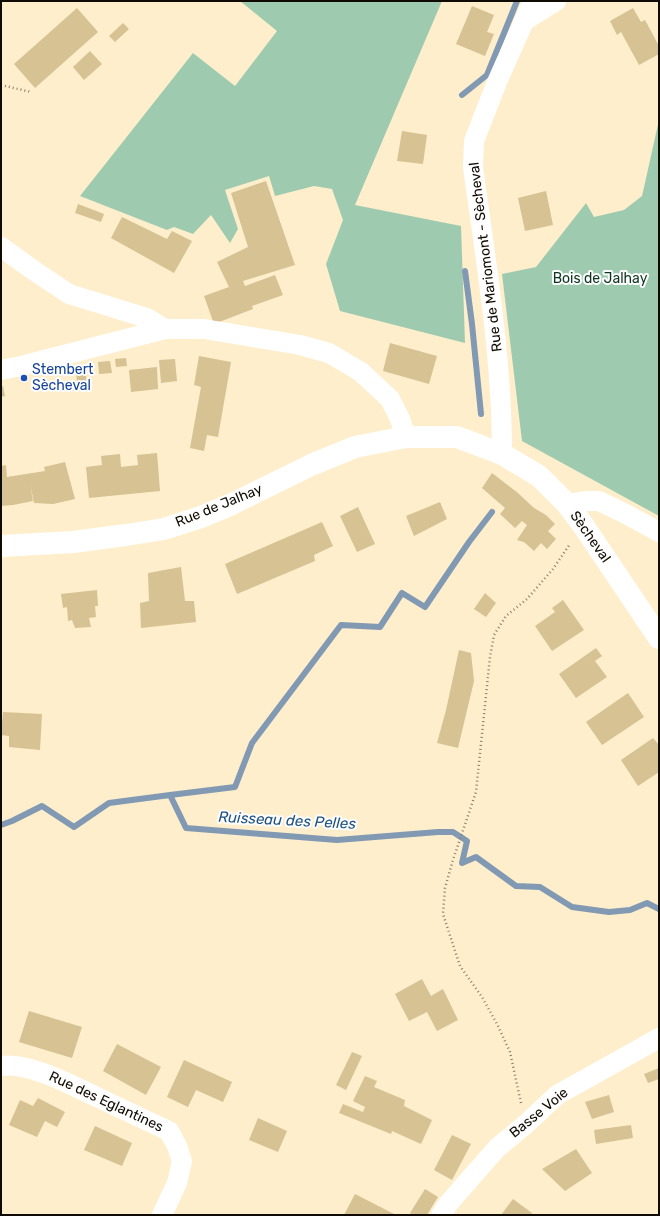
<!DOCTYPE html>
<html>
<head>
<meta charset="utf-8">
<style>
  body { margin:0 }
  #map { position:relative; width:660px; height:1216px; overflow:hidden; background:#feeecb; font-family:Rubik,sans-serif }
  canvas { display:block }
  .frame { position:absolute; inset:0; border:2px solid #100b02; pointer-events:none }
</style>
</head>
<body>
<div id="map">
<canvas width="660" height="1216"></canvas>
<div class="frame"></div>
</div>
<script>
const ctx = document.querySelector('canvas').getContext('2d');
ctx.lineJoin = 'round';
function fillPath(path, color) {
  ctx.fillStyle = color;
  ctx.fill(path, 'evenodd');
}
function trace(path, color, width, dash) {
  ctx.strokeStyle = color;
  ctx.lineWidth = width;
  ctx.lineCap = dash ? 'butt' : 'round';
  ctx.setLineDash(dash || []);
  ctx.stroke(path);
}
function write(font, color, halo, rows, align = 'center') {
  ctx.font = font + ' Rubik,sans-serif';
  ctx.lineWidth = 4;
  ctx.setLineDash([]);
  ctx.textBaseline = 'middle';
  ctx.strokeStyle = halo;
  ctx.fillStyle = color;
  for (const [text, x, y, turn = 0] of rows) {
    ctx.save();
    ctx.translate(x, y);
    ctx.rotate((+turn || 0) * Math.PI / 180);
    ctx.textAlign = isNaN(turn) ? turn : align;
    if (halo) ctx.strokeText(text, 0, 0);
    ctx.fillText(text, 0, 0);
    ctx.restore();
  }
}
fillPath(new Path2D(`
  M240,1H442L355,205L461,226L465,343L340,311L326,264L343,220L332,189L314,186L275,196L269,176L225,190L238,229L230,243L211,215L193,234L174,227L167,230L80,196L193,53L235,86L277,31Z
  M659,120V516L522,441L502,274L536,267L586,203L594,217L624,210L642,196Z`), '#9ecbaf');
trace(new Path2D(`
  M462,95L487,75L517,1
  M465,271L472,324L481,414
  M170,795L235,787L252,743L341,625L380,627L402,593L425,607L469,542L492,512
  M1,825L12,821L42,806L74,827L109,803L170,795L186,828L337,840L438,832H453L467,841L462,863L476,857L516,886L540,887L572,907L609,912L630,910L647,903L659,909`), '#8199b2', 6);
fillPath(new Path2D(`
  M472,6L494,15L487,32L494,34L485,56L456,44Z
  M77,8L98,32L35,88L14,64Z
  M633,8L641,22L645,20L659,46V54L639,65L621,32L617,35L610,21Z
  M123,23L129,29L115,42L109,36Z
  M90,51L102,64L84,80L73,67Z
  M402,131L427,135L423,164L397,161Z
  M266,181L295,265L243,281L245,286L275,275L283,295L252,306L253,309L214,324L204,296L229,287L217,262L248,247L231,193Z
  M546,191L553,225L525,231L518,198Z
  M78,204L104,214L101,222L75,213Z
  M122,217L167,239L172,231L192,241L174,273L111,238Z
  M390,343L437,356L429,384L383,371Z
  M199,356L231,362L218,437L207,435L204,451L190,448L201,387L194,385Z
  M126,358L127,366L116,367L115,359Z
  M175,359L177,381L161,383L159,360Z
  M110,361L112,373L99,374L98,362Z
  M85,366L87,385L78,387L75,367Z
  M157,367L158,389L131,392L129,370Z
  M3,386L5,396L1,397V387Z
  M157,453L160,491L89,498L86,467L102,465L101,456L120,454L121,467L138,465L137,455Z
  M65,462L75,499L53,504L34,503L30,483L33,501L13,505L1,506V466L6,465L7,477L45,471L44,467Z
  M492,473L518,493L534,508L546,515L555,524L548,531L556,539L547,549L541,543L534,551L524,542L517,540L527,525L522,521L515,528L500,514L505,508L482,488Z
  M440,502L447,519L414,536L406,516Z
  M358,507L375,544L357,552L340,516Z
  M322,522L333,546L314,555L315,561L237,594L225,564Z
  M181,567L185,601H194L196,622L141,628L140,603L149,601L148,573Z
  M97,590L98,606H95L96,617L89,618L91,627L75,628L72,620L68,621L67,607L63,608L61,594Z
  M485,593L496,603L486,617L474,609Z
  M563,600L584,630L552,651L535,626L555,612L552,608Z
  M596,648L602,656L595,661L607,677L576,698L559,674Z
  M459,650L471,653L474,681L458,748L437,743L446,710Z
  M628,693L644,717L602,745L586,722Z
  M3,712L42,714L40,750L9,747V736L1,735Z
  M653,738L659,745V772L638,786L621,760Z
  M422,979L431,996L443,989L458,1020L437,1031L427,1012L409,1021L395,994Z
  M29,1011L82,1027L72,1058L19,1042Z
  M117,1044L161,1067L146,1095L103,1071Z
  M352,1052L362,1056L346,1090L336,1085Z
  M184,1060L232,1082L223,1102L196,1090L188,1107L167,1097Z
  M659,1068V1079L648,1083L644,1074Z
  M365,1076L377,1081L374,1087L405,1100L404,1106L432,1120L421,1144L392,1131L391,1134L339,1113L343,1104L363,1112L365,1107L353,1101Z
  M609,1095L614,1112L592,1119L585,1102Z
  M38,1098L65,1112L57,1127L45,1121L37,1137L9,1125L20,1100L33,1106Z
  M258,1118L287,1131L278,1152L249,1140Z
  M631,1125L633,1138L596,1144L594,1130Z
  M95,1126L132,1143L122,1166L84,1150Z
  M452,1135L471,1144L452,1180L434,1170Z
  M576,1149L592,1173L565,1191L542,1169Z
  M425,1189L438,1197L427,1215H413L410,1213Z
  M355,1194L396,1215H344Z
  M513,1199L532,1213L531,1215H501Z`), '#d6c292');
trace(new Path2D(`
  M1,85L31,92
  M521,1103L510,1052L497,1024L482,997L460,966L443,914L445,888L453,860L476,792L490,657L494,635L506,616L527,599L553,569L570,544`), '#887d67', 2.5, [1, 3]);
trace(new Path2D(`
  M524,21L556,1
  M1,247L36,272L69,294L147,318L165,329H204L300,345L329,353L361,372L390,399L400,419L406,437
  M1,370L21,366L165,329
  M502,454C502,357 486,262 473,167L474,141L497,82L533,1
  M567,504L585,501H599L624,513L659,532
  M1,1066C30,1062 73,1086 99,1098C122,1109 145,1120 169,1131L177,1146L182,1161L177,1183L162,1215
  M441,1215L448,1204L497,1148L525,1125L557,1095L659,1038`), '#fff', 20);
trace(new Path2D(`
  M1,546L73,542L126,535L164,529L201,517L230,505L311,465L355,447L406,437H457L502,454L539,476L567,504L583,525L659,638`), '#fff', 22);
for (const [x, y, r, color] of [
  [24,378,4,"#1a4fb4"]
]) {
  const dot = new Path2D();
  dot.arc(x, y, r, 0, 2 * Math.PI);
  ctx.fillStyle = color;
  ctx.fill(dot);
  trace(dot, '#fdfdfd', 1.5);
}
write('14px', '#100b02', '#fdfdfd', [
  ["Rue de Mariomont - Sècheval",486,257,-97],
  ["Rue de Jalhay",219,506,-22],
  ["Sècheval",590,537,55],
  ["Rue des Eglantines",106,1102,25],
  ["Basse Voie",539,1113,-39]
]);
write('14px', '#0e3521', '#fdfdfd', [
  ["Bois de Jalhay",600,279]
]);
write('14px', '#164399', '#fdfdfd', [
  ["Stembert",32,370],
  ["Sècheval",32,386]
], 'left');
write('italic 15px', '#1c5180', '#fdfdfd', [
  ["Ruisseau des Pelles",287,821,3]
]);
</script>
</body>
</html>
